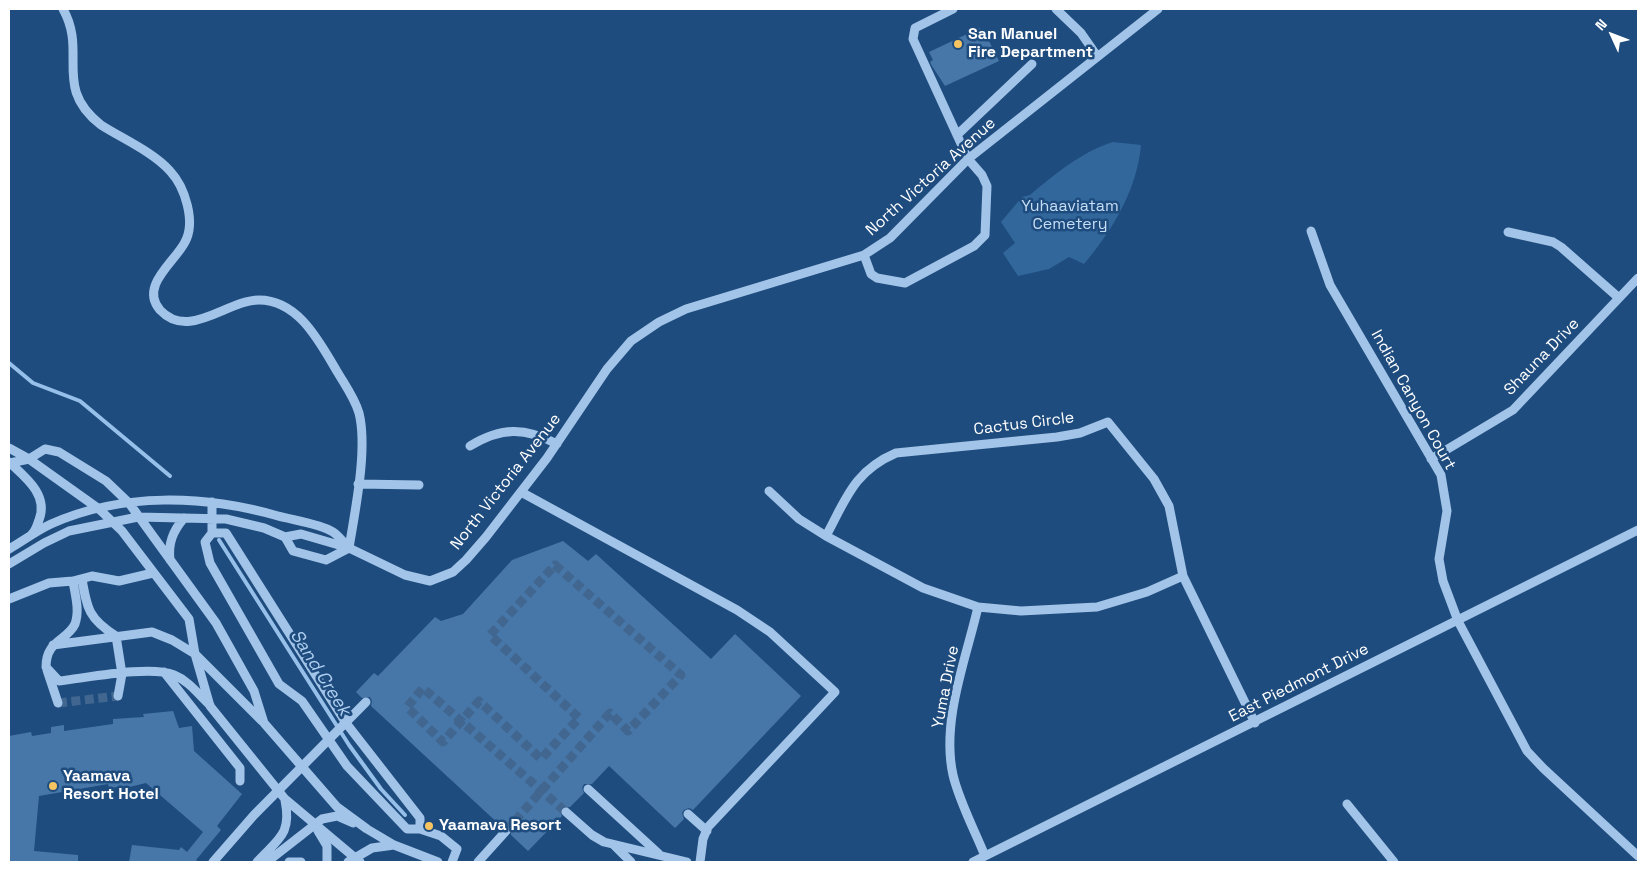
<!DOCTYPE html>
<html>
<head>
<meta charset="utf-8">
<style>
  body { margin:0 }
  #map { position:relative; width:1647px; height:871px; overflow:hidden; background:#1f4c7e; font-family:"Space Grotesk",sans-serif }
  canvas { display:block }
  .frame { position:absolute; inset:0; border:10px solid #fff; pointer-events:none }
  .north { position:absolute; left:1587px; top:10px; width:50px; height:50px; -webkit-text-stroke:4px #1f4c7e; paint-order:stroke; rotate:313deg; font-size:14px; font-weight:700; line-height:20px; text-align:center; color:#fff }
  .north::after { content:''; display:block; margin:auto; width:18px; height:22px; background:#fff; clip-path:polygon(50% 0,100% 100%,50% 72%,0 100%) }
</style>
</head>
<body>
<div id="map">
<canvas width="1647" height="871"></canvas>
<div class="frame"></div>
<div class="north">N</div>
</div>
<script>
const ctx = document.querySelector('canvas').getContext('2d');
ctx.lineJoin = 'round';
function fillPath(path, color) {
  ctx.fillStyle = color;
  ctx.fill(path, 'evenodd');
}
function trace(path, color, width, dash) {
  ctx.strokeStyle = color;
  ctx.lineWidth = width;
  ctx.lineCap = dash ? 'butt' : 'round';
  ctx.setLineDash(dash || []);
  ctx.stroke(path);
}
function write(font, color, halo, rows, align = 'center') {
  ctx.font = font + ' "Space Grotesk",sans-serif';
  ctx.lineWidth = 5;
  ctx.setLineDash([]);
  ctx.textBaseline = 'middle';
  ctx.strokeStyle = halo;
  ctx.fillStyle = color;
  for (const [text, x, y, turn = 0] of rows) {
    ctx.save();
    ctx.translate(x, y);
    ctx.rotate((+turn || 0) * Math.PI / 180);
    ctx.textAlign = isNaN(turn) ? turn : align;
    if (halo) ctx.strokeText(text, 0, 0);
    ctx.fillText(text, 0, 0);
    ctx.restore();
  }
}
fillPath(new Path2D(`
  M1113,142L1141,145C1137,190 1112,231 1084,264L1069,257L1049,269L1018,276L1003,253L1015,243L1001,222L1022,197L1030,195C1055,174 1081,152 1113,142Z`), '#32679c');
trace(new Path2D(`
  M9,363L33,383L80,401L170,476
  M219,540L349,745L381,789L405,815`), '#96c0e9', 4);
fillPath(new Path2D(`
  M980,28L984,36L986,35L999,61L945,86L932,66L930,62L933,60L929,52Z
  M563,541L588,561L596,554L711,659L735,634L801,696L693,810L689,808L684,810L682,813L684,819L675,828L609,766L592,784H584L582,788L584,793L570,807L562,808L560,811L562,816L528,851L511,835V827L507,825L502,827L371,706L372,701L370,697L362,698L356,692L374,673L378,676L435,617L441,621L463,614L512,560Z
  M173,711L179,728L192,726L194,751L242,794L217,826L221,830L196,860L199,862H129L132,845L179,850L181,847L187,852L203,832L146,783L117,790V787L109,788L108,784L39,796L34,851L78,855V862H9V736L31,732L32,736L51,733V727L64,725V731L113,724V719L144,717L143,714Z`), '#4777a8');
trace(new Path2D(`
  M58,703L118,696
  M506,831L610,713L628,731L681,675L555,565L490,635L579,718L541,759L479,701L443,742L407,707L423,688L566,812`), '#416791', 9, [9, 4.5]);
trace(new Path2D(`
  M63,9C88,53 52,87 101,125C123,139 153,152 170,171C185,187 196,222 185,242C175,262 139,286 160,310C189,341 227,300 259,300C299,300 320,343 338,373C345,385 355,399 359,413C368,449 355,511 349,548
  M1056,9L1081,33L1097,56
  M957,135L1032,64
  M1311,231L1330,285L1441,475L1447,511L1439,559L1443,581L1458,621L1527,751L1543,768L1638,856
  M1508,232L1553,242L1561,247L1619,298
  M864,255L871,274L877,278L905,283L974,246L985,235L987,186L982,175L968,159L913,39L915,28L953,9
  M470,446C501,427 525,427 557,444
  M9,448L29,459L99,509L122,531L189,619L195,654L210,706L285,799L360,862
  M1431,459L1513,410L1638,278
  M9,462C25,477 49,495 39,520C37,525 36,530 32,534
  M10,463L29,459L45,449L59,452L106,481L129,503L216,623L254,691L264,723L337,807L367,829L394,845L438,862
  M358,484L419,485
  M769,491L799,519L826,536L923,588L978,607L1021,611L1097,607L1147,592L1183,576
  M521,492L737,610L770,632L835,692L708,827L703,839L700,862
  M212,502V533L205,542L210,563L279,684L302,701L347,766L407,829H420V818L346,723L226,533H212
  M826,536C846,499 854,471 896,453L1057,437L1080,433L1108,422L1154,479L1169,506L1183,576L1255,723
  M285,537L293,551L326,560L349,548
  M9,549C23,541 36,531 51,524C123,492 204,495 278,516C293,520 321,524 333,532C339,536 344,543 349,548
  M170,560C168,543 173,531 184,518
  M9,564L44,543L69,531L138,517L226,519L264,528L285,537L301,534L349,548L405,575L430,581L453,572L466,560L486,537L547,458L607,369L631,341L659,322L686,309L864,255L890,238L968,159L1158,9
  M82,579C87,609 89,619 116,636L122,674L118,696
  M73,581C75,595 80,610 75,624C67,641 46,640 46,667L59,681C87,678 150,665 174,675C189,681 199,695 210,705
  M9,599L49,583L73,581L92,576L119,581L153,573
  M978,607C966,659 941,721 953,775C959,801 975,831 985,856
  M53,645L152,632L172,640L195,654L262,721
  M47,670L58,703
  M164,672L240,768V781
  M588,789L659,854
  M1347,804L1394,862
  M566,812L592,835L604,842L687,862
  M688,814L707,831
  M420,829L441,836L457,849L452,862
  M318,831L327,846V862
  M614,845L631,862
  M257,862C278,839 292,835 285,800
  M267,862L322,819L337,816L353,823
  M289,862H301
  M348,862L372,848L394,845
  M478,862L506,831
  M973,862L1638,530`), '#a2c4e8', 9);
trace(new Path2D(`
  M213,862L254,815L366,702`), '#a2c4e8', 9);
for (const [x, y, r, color] of [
  [958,44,5,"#f6c562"],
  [53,786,5,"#f6c562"],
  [429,826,5,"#f6c562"]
]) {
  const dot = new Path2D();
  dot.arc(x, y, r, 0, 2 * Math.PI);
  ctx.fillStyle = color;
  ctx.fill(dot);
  trace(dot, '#1f4c7e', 2);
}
write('bold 16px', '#fff', '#1f4c7e', [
  ["San Manuel",968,35],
  ["Fire Department",968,53],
  ["Yaamava",63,777],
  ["Resort Hotel",63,795],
  ["Yaamava Resort",439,826]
], 'left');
write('16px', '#fff', '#1f4c7e', [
  ["North Victoria Avenue",931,177,-42],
  ["Shauna Drive",1542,357,-46],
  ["Indian Canyon Court",1413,400,61],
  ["Cactus Circle",1024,424,-7],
  ["North Victoria Avenue",506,482,-52],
  ["East Piedmont Drive",1299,683,-27],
  ["Yuma Drive",946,687,-79]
]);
write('16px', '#c6def6', '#1f4c7e', [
  ["Yuhaaviatam",1070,207],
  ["Cemetery",1070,225]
]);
write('italic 18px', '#adceef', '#1f4c7e', [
  ["Sand Creek",320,673,58]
]);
</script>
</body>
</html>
